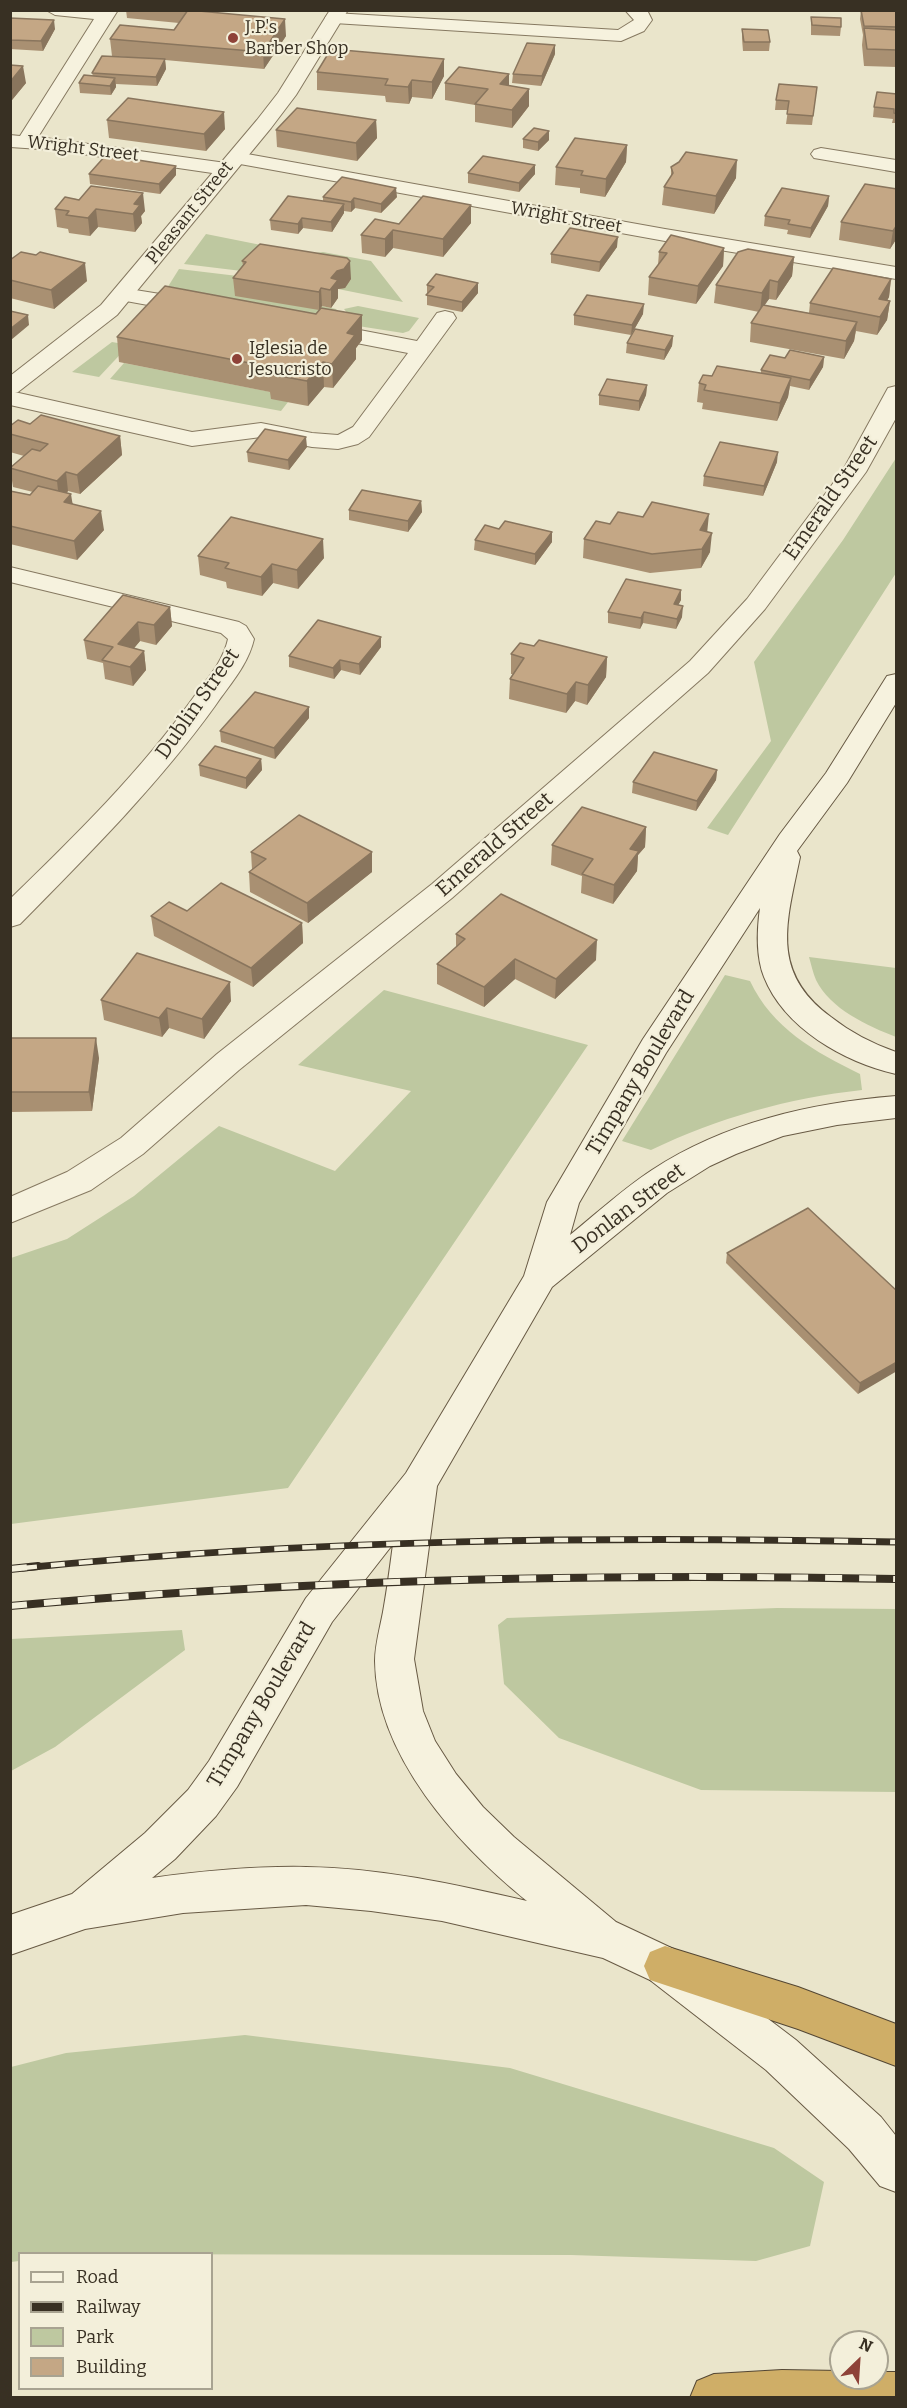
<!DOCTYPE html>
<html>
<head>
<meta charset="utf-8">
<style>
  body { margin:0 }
  #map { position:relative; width:907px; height:2408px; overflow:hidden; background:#eae5cb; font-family:Bitter,serif }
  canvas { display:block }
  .frame { position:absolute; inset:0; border:12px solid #383023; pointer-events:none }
  .legend { position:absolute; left:18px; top:2252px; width:195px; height:138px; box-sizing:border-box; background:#f3efda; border:2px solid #a8a391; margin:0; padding:8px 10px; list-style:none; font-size:18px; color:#383023 }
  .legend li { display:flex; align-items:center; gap:12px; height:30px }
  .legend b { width:30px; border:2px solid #a8a391 }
  .north { position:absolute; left:829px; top:2330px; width:60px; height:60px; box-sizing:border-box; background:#f3efda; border:2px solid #a8a391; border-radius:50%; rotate:25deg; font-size:16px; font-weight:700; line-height:24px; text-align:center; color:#383023 }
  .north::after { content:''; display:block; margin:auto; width:21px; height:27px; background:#8e4238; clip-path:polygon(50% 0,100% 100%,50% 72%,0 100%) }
</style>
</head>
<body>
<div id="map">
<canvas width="907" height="2408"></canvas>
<div class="frame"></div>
<ul class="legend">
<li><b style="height:8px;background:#f6f2de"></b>Road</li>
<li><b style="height:8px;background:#383023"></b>Railway</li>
<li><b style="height:16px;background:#bec8a0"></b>Park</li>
<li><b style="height:16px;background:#c4a785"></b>Building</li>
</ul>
<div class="north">N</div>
</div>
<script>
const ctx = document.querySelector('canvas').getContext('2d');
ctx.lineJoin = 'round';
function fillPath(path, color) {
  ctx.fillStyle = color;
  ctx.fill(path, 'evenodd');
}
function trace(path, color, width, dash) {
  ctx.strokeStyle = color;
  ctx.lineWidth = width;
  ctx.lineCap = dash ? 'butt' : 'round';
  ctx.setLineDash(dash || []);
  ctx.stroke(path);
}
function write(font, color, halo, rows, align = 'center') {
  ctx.font = font + ' Bitter,serif';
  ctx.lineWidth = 4.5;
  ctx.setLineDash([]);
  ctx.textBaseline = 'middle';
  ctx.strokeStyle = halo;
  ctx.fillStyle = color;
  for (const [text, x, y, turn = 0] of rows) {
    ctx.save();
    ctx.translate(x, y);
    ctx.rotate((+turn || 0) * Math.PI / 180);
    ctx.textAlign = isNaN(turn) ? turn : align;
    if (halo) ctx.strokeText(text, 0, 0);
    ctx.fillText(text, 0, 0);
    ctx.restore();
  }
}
fillPath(new Path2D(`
  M206,234L306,254L323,252L371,261L403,302L338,289L345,287L351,279L250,272L184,264Z
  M179,269L246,277L322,306L336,309L349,326L164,293Z
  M358,306L419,318L409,331L403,333L358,326L344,309Z
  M112,342L129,345L99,377L72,372Z
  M124,363L276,393L288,402L281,411L110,379Z
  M896,458V573L728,835L707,828L771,741L754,662L843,540Z
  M809,957L896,968V1037C868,1026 830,1009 816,980C813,973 811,964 809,957Z
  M725,975L750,981C772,1028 815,1052 860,1074L862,1090C788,1098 718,1118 651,1150L622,1141Z
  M384,990L588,1045L288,1488L11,1524V1258L67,1239L134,1196L219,1126L335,1171L411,1091L298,1065Z
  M777,1608L896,1609V1792L701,1790L559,1738L504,1684L498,1625L507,1618Z
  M182,1630L185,1650L55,1747L11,1771V1639Z
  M245,2035L510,2068L774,2148L824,2182L810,2246L756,2261L571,2255L20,2254L19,2261L11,2262V2067L66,2053Z`), '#bec8a0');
const service = new Path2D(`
  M625,10H647L652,20L644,31L621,41L334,23L328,22L325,18L328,14L334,13L618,30L634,20Z
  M821,148L896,160V172L814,158L811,154L814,150Z
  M123,288L197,300L205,302L208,307L205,312L197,314L115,299L112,294L115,289Z
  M445,311L453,313L456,318L369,437L358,444L338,449L312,447L261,437L192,446L10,405V391L192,432L261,423L312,433L338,435L353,427L408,353L310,334L307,329L310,324L318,322L417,341L437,313Z`);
const minor = new Path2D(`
  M46,10H118L38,137L226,163L233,165L236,169L233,173L226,175L55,150L10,147V135L20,136L94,19L55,15Z
  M236,152L665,229L896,267V279L665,241L229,162L226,158L229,154Z
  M10,567L239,622L246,626L254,639C248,665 230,684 215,706C158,785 89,854 20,924L10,927V899C75,836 140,772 193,698C207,679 223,662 228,639L221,633L10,582Z`);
const tertiary = new Path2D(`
  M330,10H348L296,95L271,128L117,315L18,392L10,394V376L101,305L257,120L278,93Z
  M896,386V418L866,472L765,609L708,673L452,898L239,1070L143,1154L91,1190L10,1223V1197L67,1172L121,1138L217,1054L432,884L690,661L747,599L843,470L888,388Z`);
const secondary = new Path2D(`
  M896,674V703L847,783L797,851L800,857C787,921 769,972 831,1017C850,1032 873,1044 896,1052V1074C844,1062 784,1028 764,977C756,957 757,929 760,908L666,1053L579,1203L570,1235C597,1213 623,1189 652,1170C725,1122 811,1103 896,1096V1118L837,1125L783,1136L736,1154L710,1166L667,1193L552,1287L437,1486L414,1659L423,1711L435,1741L456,1774L483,1807L514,1837L616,1922L680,1952L796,2040L881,2117L896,2136V2192L880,2186L849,2149L766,2070L650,1980L603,1958L442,1921L371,1911L306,1905L183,1913L85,1929L10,1955V1915L72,1894L145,1833L188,1790L209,1761L306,1598L406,1473L524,1276L547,1202L643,1039L780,834L826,773L887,676ZM393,1544C390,1567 387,1590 383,1612C380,1628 375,1645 375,1661C376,1756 458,1845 527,1901C454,1884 381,1868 306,1867C259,1866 199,1871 152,1878L175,1859L216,1816L237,1787L332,1622Z`);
const motorway = new Path2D(`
  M665,1946L798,1987L896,2024V2066L798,2029L650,1980L644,1966L650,1952Z
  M782,2370L841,2371V2378H877V2372H896V2398H690L697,2381L714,2374Z`);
trace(service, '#867961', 2);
trace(minor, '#867961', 2);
trace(tertiary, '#867961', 2);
trace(secondary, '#685a44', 2);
trace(motorway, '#544734', 2);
fillPath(service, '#f6f2de');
fillPath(minor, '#f6f2de');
fillPath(tertiary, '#f6f2de');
fillPath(secondary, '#f6f2de');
fillPath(motorway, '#cfae67');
const railFar1 = new Path2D(`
  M23,1568C313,1539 605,1536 896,1542`);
const rail = new Path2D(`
  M10,1569L38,1566
  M10,1606C305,1579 600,1573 896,1579`);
trace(railFar1, '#383023', 7);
trace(rail, '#383023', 8);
trace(railFar1, '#f3efda', 4.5, [14]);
trace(rail, '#f3efda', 6, [17]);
fillPath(new Path2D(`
  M126,10H203L202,12L286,36L264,69L165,60L166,69L157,86L116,84V87L111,95L80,93L79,83L93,76L92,73L139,58L112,56L110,39L174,30L179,23L127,18Z
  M861,10H897V67L864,66L862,45L863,35L860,19Z
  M811,17L841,27L840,36L811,35Z
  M10,18L55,29L43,51L10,49Z
  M742,29L770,42L769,51H743L742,39Z
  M555,54L541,86L512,83L513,74Z
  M444,59V76L432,99L412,97L409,104L386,102L385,96L317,90V72Z
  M10,65L26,83L12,100H10Z
  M445,83L509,86L529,106L512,128L475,122V105L445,100Z
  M817,87L812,125L786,124L788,110H775L776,100Z
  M897,94V123H892L893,119L873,117L874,107Z
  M107,120L225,129L206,151L109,138Z
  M376,120L377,138L357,161L277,147L276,130Z
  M523,139L549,140L538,151L523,148Z
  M627,145L626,162L605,197L580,193V188L555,185L556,167Z
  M176,166V175L160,194L90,184L89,174Z
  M671,167L736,178L714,214L662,205L664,187L671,177Z
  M468,173L535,174L519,192L468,183Z
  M897,189V238L890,249L839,240L841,222Z
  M829,196L828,206L810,238L787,234L788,230L764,226L765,216Z
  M65,197L145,211L141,216L142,223L135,232L98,227L90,236L69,233L68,229L57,227L55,209Z
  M323,197H397L381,213L355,208L351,212L344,211V213L332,232L303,228L298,234L271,230L270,220L323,201Z
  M471,223L443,257L393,248L385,257L362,253L361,235L399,224Z
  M617,247L599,272L551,263V254Z
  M724,248L723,266L696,304L648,295L649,277L658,265L659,252Z
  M794,257L792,276L776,300L769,299L764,305L809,313L810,303L891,279L889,297L887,301H890L887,320L877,335L856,331L854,341L844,359L750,342L751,323L759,312L714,303L716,285Z
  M10,260L87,281L54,309L10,298Z
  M242,261L351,279L345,288L338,289V298L331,308L322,306L319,310L235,296L233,278L243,265Z
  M427,285L478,293L462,312L427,305Z
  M643,314L631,335L574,325V315Z
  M673,336L672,346L664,360L626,353L627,343Z
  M117,337L362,340L356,348V359L333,388L324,387L308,406L271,399L270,392L119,362Z
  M824,357L823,367L809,390L790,386L788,397L777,421L702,409L703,403L697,402L699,383L712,376L761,373V370L785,358Z
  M647,385L646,395L639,411L599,405V395Z
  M30,424L120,436L122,455L80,494L68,491L67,493L73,504L104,530L77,560L10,544V491L30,495L33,492L13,487L10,468L24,456L10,452V426Z
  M307,447L289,470L248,462L247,452Z
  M777,462L763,496L703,486L704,476Z
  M421,501L422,512L408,532L349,520V510Z
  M610,524L707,532L710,552L701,568L650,573L583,558L584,539Z
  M499,529L552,532V542L535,565L474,550L475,540Z
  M198,556L324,558L298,589L273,583L262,596L227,588L226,582L200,575Z
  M681,600L678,605L682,617L676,629L643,623L640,629L608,623V612Z
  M170,607L172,626L156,645L140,641L134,648L144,651L146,670L133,686L105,679L103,663L87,659L84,640Z
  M534,646L607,657L606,677L587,705L575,701L566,713L509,699L510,679L513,674H511V654Z
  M381,647L360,675L341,670L334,679L289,667V656Z
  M309,718L275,759L221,742L220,731Z
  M261,759L262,770L246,789L200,776L199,765Z
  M717,770L716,780L696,811L632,793L633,782Z
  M646,827L645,847L638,855L637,871L613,904L581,893L582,876L551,865L552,845Z
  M251,852H372V872L308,923L250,892L249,872L252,870Z
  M187,911L302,923L303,943L253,987L154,936L151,916Z
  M456,934L596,960L555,999L515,979L484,1007L437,984V964L456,947Z
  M101,1000L231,1001L204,1039L169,1028L162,1037L104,1020Z
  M10,1038L99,1058L92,1111L10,1112Z
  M727,1253L897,1291L858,1394L726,1263Z`), '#a99072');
fillPath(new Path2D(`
  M285,19L286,36L264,69L263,52Z
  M54,20L55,29L43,51L41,41Z
  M555,45V54L541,86L542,76Z
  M165,59L166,69L157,86L156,77Z
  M444,59V76L432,99V82Z
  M23,66L26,83L12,100L10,82Z
  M509,74V91L500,84Z
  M115,78L116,87L111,95L110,86Z
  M412,80V97L409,104L408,87Z
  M529,89V106L512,128V110Z
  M224,112L225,129L206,151L204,134Z
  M376,120L377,138L357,161L356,143Z
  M549,131V140L538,151V142Z
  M627,145L626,162L605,197L606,179Z
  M737,160L736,178L714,214L716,196Z
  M535,165V174L519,192V183Z
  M176,166V175L160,194L159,184Z
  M396,188L397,197L381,213V204Z
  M143,193L145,211L141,216L142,223L135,232L133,214L134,204Z
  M829,196L828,206L810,238L811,228Z
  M354,198L355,208L351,212V202Z
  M344,204V213L332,232L331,222Z
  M471,205V223L443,257V239Z
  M96,209L98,227L90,236L88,218Z
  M302,218L303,228L298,234V224Z
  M897,225V238L890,249L893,231Z
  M393,230V248L385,257V239Z
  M618,237L617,247L599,272L600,262Z
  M724,248L723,266L696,304L698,286Z
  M794,257L792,276L776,300L778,282Z
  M350,261L351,279L345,288L338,289V298L331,308V278L337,271Z
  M85,263L87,281L54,309L51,290Z
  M891,279L889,297L877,318L879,299Z
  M770,280L769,299L760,312L762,293Z
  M478,283V293L462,312V302Z
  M321,288L322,306L319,310V292Z
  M890,301L887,320L877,335L880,317Z
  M644,304L643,314L631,335L632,325Z
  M28,315L29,325L11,340L10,329Z
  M362,315V340L356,348V359L333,388L332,364L347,333Z
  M857,322L854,341L844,359L846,341Z
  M673,336L672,346L664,360L665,350Z
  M824,357L823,367L809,390L810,380Z
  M323,362L324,387L308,406L307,381Z
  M791,378L788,397L777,421L780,403Z
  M647,385L646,395L639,411V401Z
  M120,436L122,455L80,494L77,475Z
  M306,437L307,447L289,470L288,460Z
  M778,452L777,462L763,496L764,486Z
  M66,472L68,491L59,500L57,481Z
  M71,494L74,513L64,502Z
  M421,501L422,512L408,532V521Z
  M101,511L104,530L77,560L74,541Z
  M709,514L707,534L700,530Z
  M552,532V542L535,565V554Z
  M712,533L710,552L701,568L702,549Z
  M323,539L324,558L298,589L297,570Z
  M272,564L273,583L262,596L261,577Z
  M681,590V600L673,615L674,604Z
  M683,606L682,617L676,629L677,619Z
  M170,607L172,626L156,645L154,625Z
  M644,612L643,623L640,629L641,618Z
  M138,622L140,641L121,664L118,644Z
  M381,637V647L360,675L359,664Z
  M144,651L146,670L133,686L130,667Z
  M607,657L606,677L587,705L588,685Z
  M340,660L341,670L334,679L333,668Z
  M576,682L575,701L566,713L567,694Z
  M309,707V718L275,759L274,748Z
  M261,759L262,770L246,789V778Z
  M717,770L716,780L696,811L697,801Z
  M646,827L645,847L638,855L637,871L613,904L614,885L630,849Z
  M372,852V872L308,923L307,903Z
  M302,923L303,943L253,987L251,968Z
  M597,940L596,960L555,999L556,979Z
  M515,959V979L484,1007V987Z
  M230,982L231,1001L204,1039L202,1019Z
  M167,1008L169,1028L162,1037L159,1018Z
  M96,1038L99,1058L92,1111L89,1092Z
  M897,1362V1371L858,1394L860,1383Z`), '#89755d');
const building = new Path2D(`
  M188,10L285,19L263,52L110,39L120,25L174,30Z
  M861,10H897V27L864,26Z
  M811,17L841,18V27L812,25Z
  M10,18L54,20L41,41L10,40Z
  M864,28L897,30V50L867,49Z
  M742,29L768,30L770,42H744Z
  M527,43L555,45L542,76L513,74Z
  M331,49L444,59L432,82L412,80L408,87L385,85L388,79L317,72Z
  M102,56L165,59L156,77L92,73Z
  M10,65L23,66L10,82Z
  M459,67L509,74L500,84L529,89L512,110L475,104L488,89L445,83Z
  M84,75L115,78L110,86L79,83Z
  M779,84L817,87L813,116L787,114L789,101L776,100Z
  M877,92L897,94V114L894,113V109L874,107Z
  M128,98L224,112L204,134L107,120Z
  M297,108L376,120L356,143L276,130Z
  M534,128L549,131L538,142L523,139Z
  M575,138L627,145L606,179L581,175L583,171L556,167Z
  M686,152L737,160L716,196L664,187L673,173L671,167L679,162Z
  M106,155L176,166L159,184L89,174Z
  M483,156L535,165L519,183L468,173Z
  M342,177L396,188L381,204L354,198L351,202L323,197Z
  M865,184L897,189V225L893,231L841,222Z
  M91,186L143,193L134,204L140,205L133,214L96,209L88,218L66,215L69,211L55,209L65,197L79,200Z
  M782,188L829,196L811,228L788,224L790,220L765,216Z
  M288,196L344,204L331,222L302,218L298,224L270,220Z
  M423,196L471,205L443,239L393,230L385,239L361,235L375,219L399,224Z
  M570,228L618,237L600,262L551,254Z
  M671,235L724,248L698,286L649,277L667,253L659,252Z
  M260,244L347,258L350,261L344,269L337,271L331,278L338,280L330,290L321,288L319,292L233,278L246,262L242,261Z
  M748,249L794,257L778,282L770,280L762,293L716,285L738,252Z
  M21,252L36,255L40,252L85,263L51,290L10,280V260Z
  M833,268L891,279L879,299L890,301L880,317L810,303Z
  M436,274L478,283L462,302L426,295L434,287L427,285Z
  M165,286L316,314L321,308L362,315L347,333L355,335L332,364L323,362L307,381L269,374L275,368L117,337Z
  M587,295L644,304L632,325L574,315Z
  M763,305L857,322L846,341L751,323Z
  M10,311L28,315L10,329Z
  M635,329L673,336L665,350L627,343Z
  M790,350L824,357L810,380L761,370L770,355L785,358Z
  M717,366L791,378L780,403L704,390L706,385L699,383L703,375L712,376Z
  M607,379L647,385L639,401L599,395Z
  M41,415L120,436L77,475L66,472L57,481L10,468L32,449L40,451L48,444L10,434V426L18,420L30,424Z
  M265,429L306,437L288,460L247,452Z
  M720,442L778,452L764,486L704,476Z
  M38,486L71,494L64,502L101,511L74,541L10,526V491L30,495Z
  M362,490L421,501L408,521L349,510Z
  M652,502L709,514L700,530L712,533L702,549L652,554L584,539L596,521L610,524L618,512L643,517Z
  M231,517L323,539L297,570L272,564L261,577L225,568L229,563L198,556Z
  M505,521L552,532L535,554L475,540L485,525L499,529Z
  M626,579L681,590L674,604L683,606L677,619L644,612L641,618L608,612Z
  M123,595L170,607L154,625L138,622L118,644L144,651L130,667L102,660L113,647L84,640Z
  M318,620L381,637L359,664L340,660L333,668L289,656Z
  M539,640L607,657L588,685L576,682L567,694L510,679L524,658L511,654L520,643L534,646Z
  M255,692L309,707L274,748L220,731Z
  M215,746L261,759L246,778L199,765Z
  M654,752L717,770L697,801L633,782Z
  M582,807L646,827L630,849L639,851L614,885L582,874L593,859L552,845Z
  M299,815L372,852L307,903L249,872L266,859L251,852Z
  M221,883L302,923L251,968L151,916L169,902L187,911Z
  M501,894L597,940L556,979L515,959L484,987L437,964L465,939L456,934Z
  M137,953L230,982L202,1019L167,1008L159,1018L101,1000Z
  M10,1038H96L89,1092H10Z
  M808,1208L897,1291V1362L860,1383L727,1253Z`);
fillPath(building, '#c4a785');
trace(building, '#89755d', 1.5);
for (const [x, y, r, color] of [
  [233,38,6,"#8e4238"],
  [237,359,6,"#8e4238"]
]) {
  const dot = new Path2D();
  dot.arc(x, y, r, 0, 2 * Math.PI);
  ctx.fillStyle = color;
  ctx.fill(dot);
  trace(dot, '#f3efda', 2);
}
write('18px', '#383023', '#f3efda', [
  ["J.P.'s",245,28],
  ["Barber Shop",245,49],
  ["Iglesia de",249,349],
  ["Jesucristo",249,370]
], 'left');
write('18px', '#383023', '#f3efda', [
  ["Wright Street",83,149,7],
  ["Pleasant Street",190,213,-51],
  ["Wright Street",566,218,10]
]);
write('21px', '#383023', '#f3efda', [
  ["Emerald Street",831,498,-55],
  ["Dublin Street",198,704,-55],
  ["Emerald Street",495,845,-41],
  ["Timpany Boulevard",641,1073,-59],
  ["Donlan Street",629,1209,-37],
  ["Timpany Boulevard",262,1705,-59]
]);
</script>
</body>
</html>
